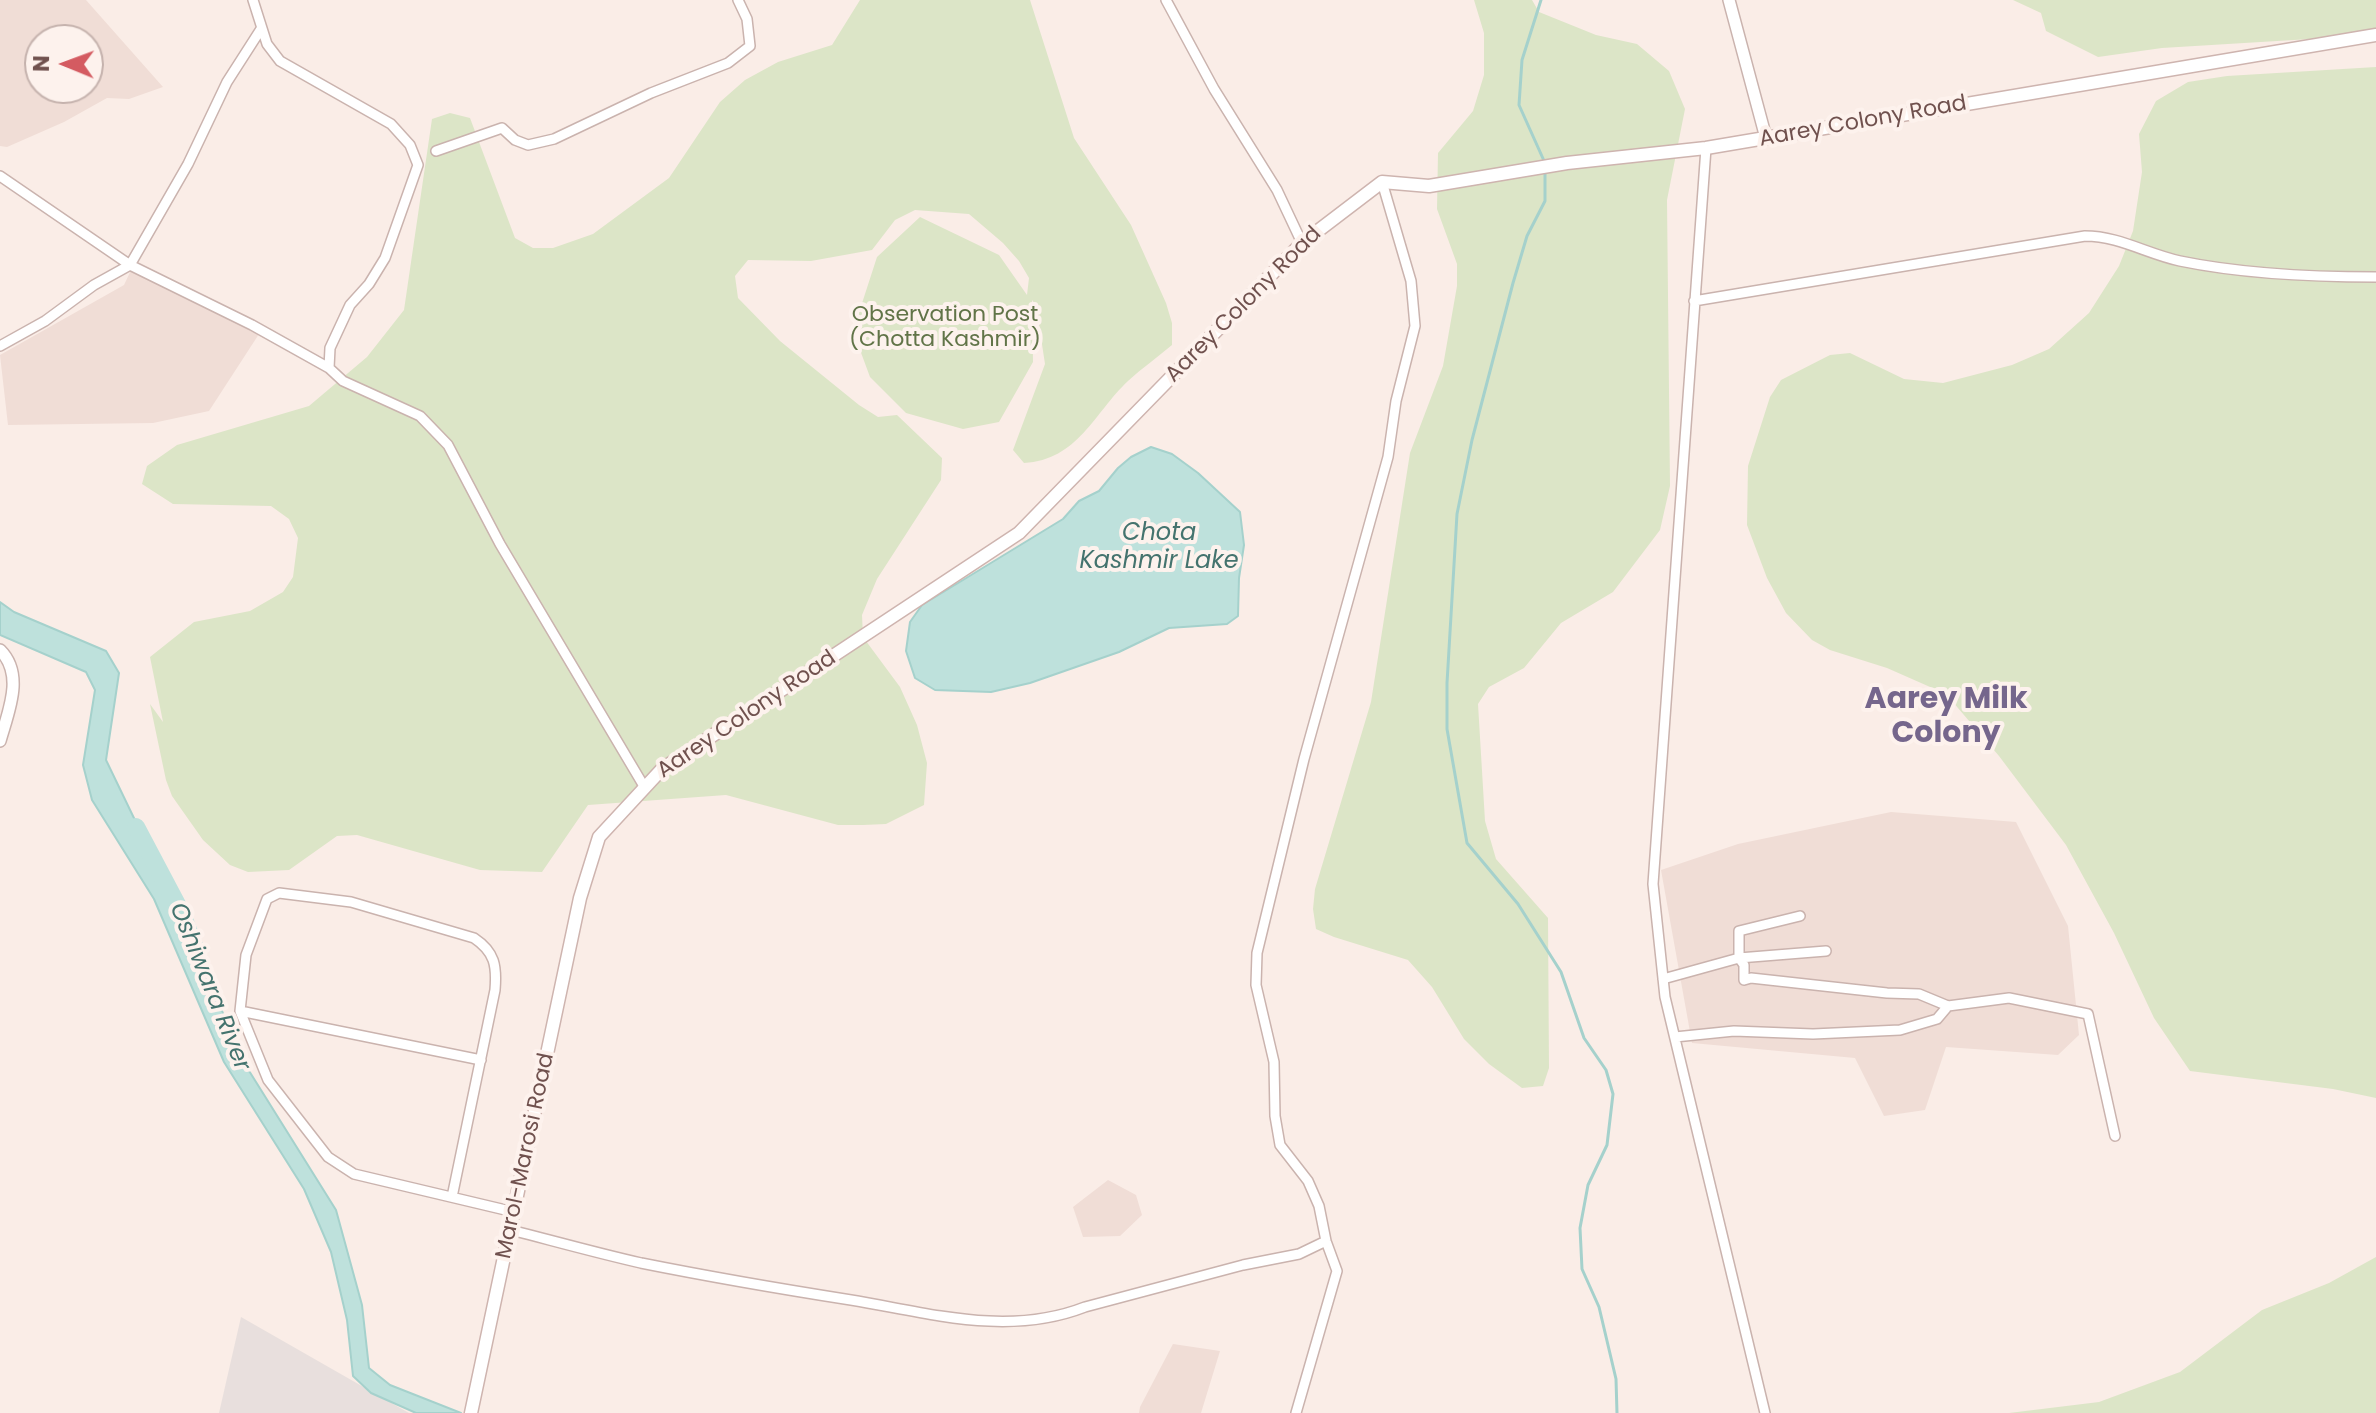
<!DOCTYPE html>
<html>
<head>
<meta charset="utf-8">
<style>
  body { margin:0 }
  #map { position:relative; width:2376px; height:1413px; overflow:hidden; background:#faede7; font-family:Poppins,sans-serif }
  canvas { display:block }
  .north { position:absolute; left:24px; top:24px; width:80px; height:80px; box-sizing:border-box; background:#fdf2ed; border:2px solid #c5b2ad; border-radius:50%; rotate:271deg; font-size:22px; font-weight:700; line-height:32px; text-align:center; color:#70514e }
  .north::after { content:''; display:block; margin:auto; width:28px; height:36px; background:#d45b61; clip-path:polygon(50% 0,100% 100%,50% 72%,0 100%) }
</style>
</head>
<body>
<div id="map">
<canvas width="2376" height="1413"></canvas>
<div class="north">N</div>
</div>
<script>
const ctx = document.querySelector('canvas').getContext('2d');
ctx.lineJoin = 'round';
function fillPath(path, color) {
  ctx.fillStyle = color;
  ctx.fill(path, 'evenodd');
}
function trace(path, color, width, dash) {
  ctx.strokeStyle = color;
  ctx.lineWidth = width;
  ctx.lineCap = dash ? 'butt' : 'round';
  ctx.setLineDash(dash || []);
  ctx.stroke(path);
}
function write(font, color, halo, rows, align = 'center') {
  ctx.font = font + ' Poppins,sans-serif';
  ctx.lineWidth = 8;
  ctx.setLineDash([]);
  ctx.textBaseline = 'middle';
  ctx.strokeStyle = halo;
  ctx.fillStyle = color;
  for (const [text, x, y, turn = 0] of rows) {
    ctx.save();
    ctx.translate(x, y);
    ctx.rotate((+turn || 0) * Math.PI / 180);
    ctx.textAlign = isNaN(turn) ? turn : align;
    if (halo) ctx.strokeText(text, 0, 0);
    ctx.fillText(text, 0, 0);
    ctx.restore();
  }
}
fillPath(new Path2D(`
  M0,0H86L163,87L129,99L107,98L64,122L7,147L0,146ZM40,40H88V88H40Z
  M132,268L259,334L209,411L153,423L8,425L0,355L124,285Z
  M1891,812L2016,822L2068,926L2079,1035L2058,1055L1946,1047L1925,1110L1884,1116L1855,1058L1692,1043L1661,870L1738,844Z
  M1108,1180L1136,1195L1142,1215L1120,1236L1083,1237L1073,1207Z
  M1173,1344L1220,1351L1201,1413H1139L1140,1407Z`), '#f0ddd6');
fillPath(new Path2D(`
  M241,1317L409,1413H219Z`), '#e8dfdd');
fillPath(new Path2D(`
  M860,0H1030L1074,138L1131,225L1166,303L1172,323V345C1158,357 1142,368 1128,381C1094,413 1078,460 1024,463L1013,450L1045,364L1036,305L1032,300L1033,362L999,422L963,429L906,413L870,377L853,331L877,257L920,217L999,255L1027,295L1029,278L1019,261L1003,243L969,214L915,210L895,220L872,250L811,261L748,260L735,276L738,298L780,341L859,405L878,417L897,415L942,458L941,480L877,579L862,615L863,637L900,687L917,725L927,763L924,805L886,824L863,825H838L726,795L588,805L542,872L480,870L357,835L337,836L289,870L248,872L230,865L203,840L172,796L166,780L150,704L163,722L150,657L194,622L250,611L283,592L293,577L298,538L289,519L271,506L173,504L142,484L147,466L177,445L309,406L367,357L404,310L432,119L450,113L470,118L515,238L533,248H553L593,234L669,178L720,102L745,80L778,62L832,45Z
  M1474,0H1532L1539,12L1596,35L1637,44L1669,71L1685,109L1667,200L1670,486L1660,530L1613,592L1561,623L1524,668L1489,687L1478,704L1485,821L1496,859L1548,918L1549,1068L1543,1086L1522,1088L1489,1064L1464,1039L1432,987L1408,960L1334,937L1316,929L1313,909L1315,889L1371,702L1410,453L1443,366L1457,286V264L1437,209L1438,153L1473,111L1484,75V33Z
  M2013,0H2376V35L2162,48L2098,57L2046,31L2041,13Z
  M2376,67V1098L2333,1089L2190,1071L2154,1018L2114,933L2066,845L1999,756L1946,694L1887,668L1830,650L1812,640L1786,613L1767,578L1747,525L1748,466L1770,397L1781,380L1830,355L1850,353L1904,379L1943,383L2012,365L2049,349L2089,313L2119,266L2133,231L2142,172L2139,134L2156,101L2188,82L2227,76Z
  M2376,1257V1413H2009L2099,1402L2180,1372L2262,1310L2329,1283Z`), '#dce5c7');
const water = new Path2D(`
  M1151,447L1172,454L1198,473L1240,512L1244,545L1239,578L1238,616L1227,624L1169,628L1119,652L1030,683L991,692L935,690L915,678L906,651L910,622L922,605L1063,519L1079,501L1099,491L1118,468L1131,457Z
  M0,602L14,612L106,651L119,673L106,760L198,951L241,1058L336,1210L362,1305L369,1368L390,1385L461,1413H416L371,1393L353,1376L347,1320L331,1252L304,1189L224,1062L154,899L92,800L83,765L95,690L86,672L0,635Z`);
fillPath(water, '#bee1dc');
trace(water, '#a5d1cc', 2);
trace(new Path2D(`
  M1541,0L1522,60L1519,105L1545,163
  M1545,171V201L1527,236L1513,283L1472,440L1457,514L1447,683V729L1467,843L1518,904L1561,972L1584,1038L1606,1070L1613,1094L1607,1145L1588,1185L1580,1228L1582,1269L1599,1307L1616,1379L1617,1413`), '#a5d1cc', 3);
trace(new Path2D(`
  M136,827L182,914L196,951`), '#bee1dc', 18);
const minor = new Path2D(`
  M253,0L267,44L280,61L391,124L410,145L418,165L385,258L369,284L350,305L330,348L329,368
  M1166,0L1214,89L1277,190L1302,243
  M1706,148L1653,884L1665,997L1765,1413
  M436,151L502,128L515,140L528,145L554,139L651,93L728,63L750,46L747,19L738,0
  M0,176L130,265L252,325L329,368L343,381L420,416L448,445L500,544L645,788
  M1694,301L2085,236C2119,236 2147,254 2180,261C2243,274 2311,277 2376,277
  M0,346L45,321L94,285L130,265L188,164L227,82L261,29
  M1800,916L1739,931V958L1826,951
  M1663,979L1739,958L1744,965V980L1751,978L1887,993L1919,994L1948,1006L1937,1019L1900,1030L1813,1034L1734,1031L1675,1037
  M1948,1006L2009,998L2088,1014L2115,1136
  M240,1011L481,1060
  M452,1197L495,990C497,966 495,952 474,938L351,902L279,893L267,899L246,955L240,1011L268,1080L328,1157L354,1174L514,1212
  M511,1230C554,1241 597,1253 641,1263C711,1277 781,1289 851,1300C930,1313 1008,1337 1085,1307L1243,1265L1299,1254L1326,1241
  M1296,1413L1337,1271L1326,1241L1319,1206L1308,1181L1280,1145L1275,1116L1274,1062L1256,985L1257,953L1304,759L1388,457L1396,401L1415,326L1411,281L1382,182`);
const tertiary = new Path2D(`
  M1729,0L1766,138
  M0,650C25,675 8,712 0,741`);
const secondary = new Path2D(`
  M471,1413L580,898L599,837L662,769L1019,533L1302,243L1382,182L1429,186L1567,163L1706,148L2376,35`);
trace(minor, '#cab3ae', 12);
trace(tertiary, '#cab3ae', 14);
trace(secondary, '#ceb4af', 15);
trace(minor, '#fff', 9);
trace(tertiary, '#fff', 11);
trace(secondary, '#fff', 12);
write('22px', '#70514e', '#fdf2ed', [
  ["Aarey Colony Road",1863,122,-10],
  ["Aarey Colony Road",1244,305,-45],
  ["Aarey Colony Road",747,715,-34],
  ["Marol-Marosi Road",526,1156,-78]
]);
write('22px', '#617448', '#fdf2ed', [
  ["Observation Post",945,315],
  ["(Chotta Kashmir)",945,340]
]);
write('italic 24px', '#44736e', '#fdf2ed', [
  ["Chota",1159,534],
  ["Kashmir Lake",1159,562],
  ["Oshiwara River",209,987,68]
]);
write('bold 30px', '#75668c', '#fdf2ed', [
  ["Aarey Milk",1946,700],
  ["Colony",1946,734]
]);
</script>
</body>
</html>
